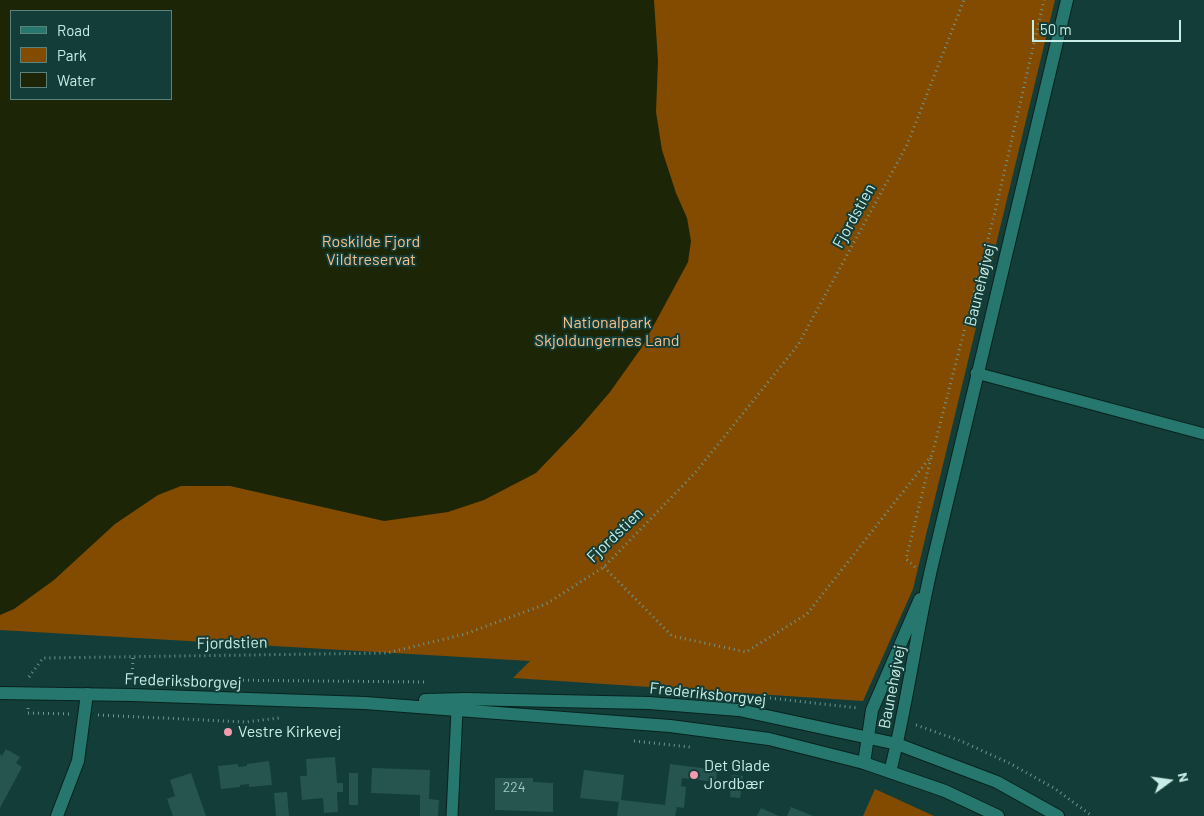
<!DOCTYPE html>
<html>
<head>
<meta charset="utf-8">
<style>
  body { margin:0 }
  #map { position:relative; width:1204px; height:816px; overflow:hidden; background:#133d38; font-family:Barlow,sans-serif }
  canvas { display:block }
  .legend { position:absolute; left:10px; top:10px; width:162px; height:90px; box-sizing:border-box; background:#133d38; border:1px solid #5b837e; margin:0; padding:6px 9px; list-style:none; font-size:15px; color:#c8ede7 }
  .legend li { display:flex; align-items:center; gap:10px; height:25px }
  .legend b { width:25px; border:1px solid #5b837e }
  .north { position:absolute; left:1144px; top:756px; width:50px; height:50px; -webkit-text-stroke:4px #133d38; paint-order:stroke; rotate:76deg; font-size:14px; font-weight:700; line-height:20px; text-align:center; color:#c8ede7 }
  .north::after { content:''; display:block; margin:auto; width:18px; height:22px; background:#c8ede7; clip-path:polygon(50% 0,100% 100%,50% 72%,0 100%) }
  .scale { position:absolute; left:1032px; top:20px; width:149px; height:22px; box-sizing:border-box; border:2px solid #c8ede7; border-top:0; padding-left:6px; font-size:15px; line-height:18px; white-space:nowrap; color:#c8ede7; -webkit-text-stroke:4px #133d38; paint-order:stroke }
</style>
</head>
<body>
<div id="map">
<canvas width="1204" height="816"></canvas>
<ul class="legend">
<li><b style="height:6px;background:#26786e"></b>Road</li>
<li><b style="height:14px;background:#824b00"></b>Park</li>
<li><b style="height:14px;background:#1c2506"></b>Water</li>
</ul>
<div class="north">N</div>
<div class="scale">50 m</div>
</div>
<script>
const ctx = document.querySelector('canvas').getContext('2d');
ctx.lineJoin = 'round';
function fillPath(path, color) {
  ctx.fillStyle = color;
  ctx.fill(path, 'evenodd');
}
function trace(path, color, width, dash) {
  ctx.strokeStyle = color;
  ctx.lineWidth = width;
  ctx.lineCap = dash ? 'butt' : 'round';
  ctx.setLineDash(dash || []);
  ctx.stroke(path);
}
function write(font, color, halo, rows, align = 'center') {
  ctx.font = font + ' Barlow,sans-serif';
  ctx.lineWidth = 4;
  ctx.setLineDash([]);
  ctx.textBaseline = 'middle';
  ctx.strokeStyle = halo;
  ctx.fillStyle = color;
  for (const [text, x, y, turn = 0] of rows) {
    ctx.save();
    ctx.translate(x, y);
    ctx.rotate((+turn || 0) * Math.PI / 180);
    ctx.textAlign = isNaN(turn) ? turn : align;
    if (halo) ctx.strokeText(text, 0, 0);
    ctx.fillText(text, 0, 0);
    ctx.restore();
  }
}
fillPath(new Path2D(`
  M0,0H1055L913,589L863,701L513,678L530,661L0,630ZM11,11H171V99H11Z
  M875,789L934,816H863Z`), '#824b00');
fillPath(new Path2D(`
  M0,0H654L658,61L656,112L662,150L676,193L687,218L691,241L688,262L642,347L610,392L580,427L536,473L484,500L448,512L384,521L230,486H181L158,495L115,524L54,580L14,609L0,615ZM11,11H171V99H11Z`), '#1c2506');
fillPath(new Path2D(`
  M6,749L20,757L16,763L22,767L0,808V754L2,756Z
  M335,757L337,783H343V792H337L338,812L324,813L323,798L302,800L300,776H307L306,759Z
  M269,761L272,785L249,787V784L240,785V787L221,789L218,766L238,764V767L247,766V764Z
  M670,764L717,770L716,782L682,778L681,786L686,787L684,808L677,807L675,816H617L619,802L580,798L584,770L624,775L621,800L665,805Z
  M372,768L430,770L429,799L439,800L438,816H420V795L371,793Z
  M191,773L206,816H173L167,799L175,796L170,780Z
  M349,773H358V805H349Z
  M732,775L743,776L740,798L730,797Z
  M495,778H533V782L553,783V812L495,810Z
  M287,792L289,816H276L274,793Z
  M791,807L813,816H787Z
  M761,808L779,816H757Z`), '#26554f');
const service = new Path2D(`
  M976,373L1204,434
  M452,816L457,710`);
const minor = new Path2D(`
  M864,763L872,710L920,599
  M890,772C908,702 916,631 933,561C976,374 1021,187 1067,0
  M57,816L78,761L87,694`);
const tertiary = new Path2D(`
  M0,693L132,695L365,703L670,726L769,739L864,763L945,791L998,816
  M425,700L465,699L649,703L739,710L897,744L997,782L1058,816`);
trace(service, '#08221e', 13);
trace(minor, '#08221e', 14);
trace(tertiary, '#08221e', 14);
trace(new Path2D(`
  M604,567L672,636L746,652L807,614L932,455L995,212L1044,0
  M915,567L906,559L931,458
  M29,677L43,658L387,653L465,634L546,604L604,567L695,473L798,345L907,145L964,0
  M132,679L133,658
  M218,680L427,682
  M770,698L858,708
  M28,708V713L70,714
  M98,715L246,722L279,718
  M916,725L961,741L1009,763L1054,788L1092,816
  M634,741L690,747`), '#6f9691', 3, [1, 4]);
trace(service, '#26786e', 11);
trace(minor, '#26786e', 12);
trace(tertiary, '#26786e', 12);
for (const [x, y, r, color] of [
  [228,732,5,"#f29aaf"],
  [694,775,5,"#f29aaf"]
]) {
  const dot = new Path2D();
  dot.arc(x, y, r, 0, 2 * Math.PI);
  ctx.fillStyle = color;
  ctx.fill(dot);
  trace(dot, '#133d38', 2);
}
write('14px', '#a0c7c1', null, [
  ["224",514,787]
]);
write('16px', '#c8ede7', '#133d38', [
  ["Fjordstien",854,216,-61],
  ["Baunehøjvej",980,285,-76],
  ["Fjordstien",615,535,-44],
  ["Fjordstien",232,643,-1],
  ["Frederiksborgvej",183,681,2],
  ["Baunehøjvej",892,687,-79],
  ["Frederiksborgvej",708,694,6]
]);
write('16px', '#f9bf88', '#133d38', [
  ["Roskilde Fjord",371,242],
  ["Vildtreservat",371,260],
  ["Nationalpark",607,323],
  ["Skjoldungernes Land",607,341]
]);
write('16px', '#c8ede7', '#133d38', [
  ["Vestre Kirkevej",238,732],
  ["Det Glade",704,766],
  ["Jordbær",704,784]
], 'left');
</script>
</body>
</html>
